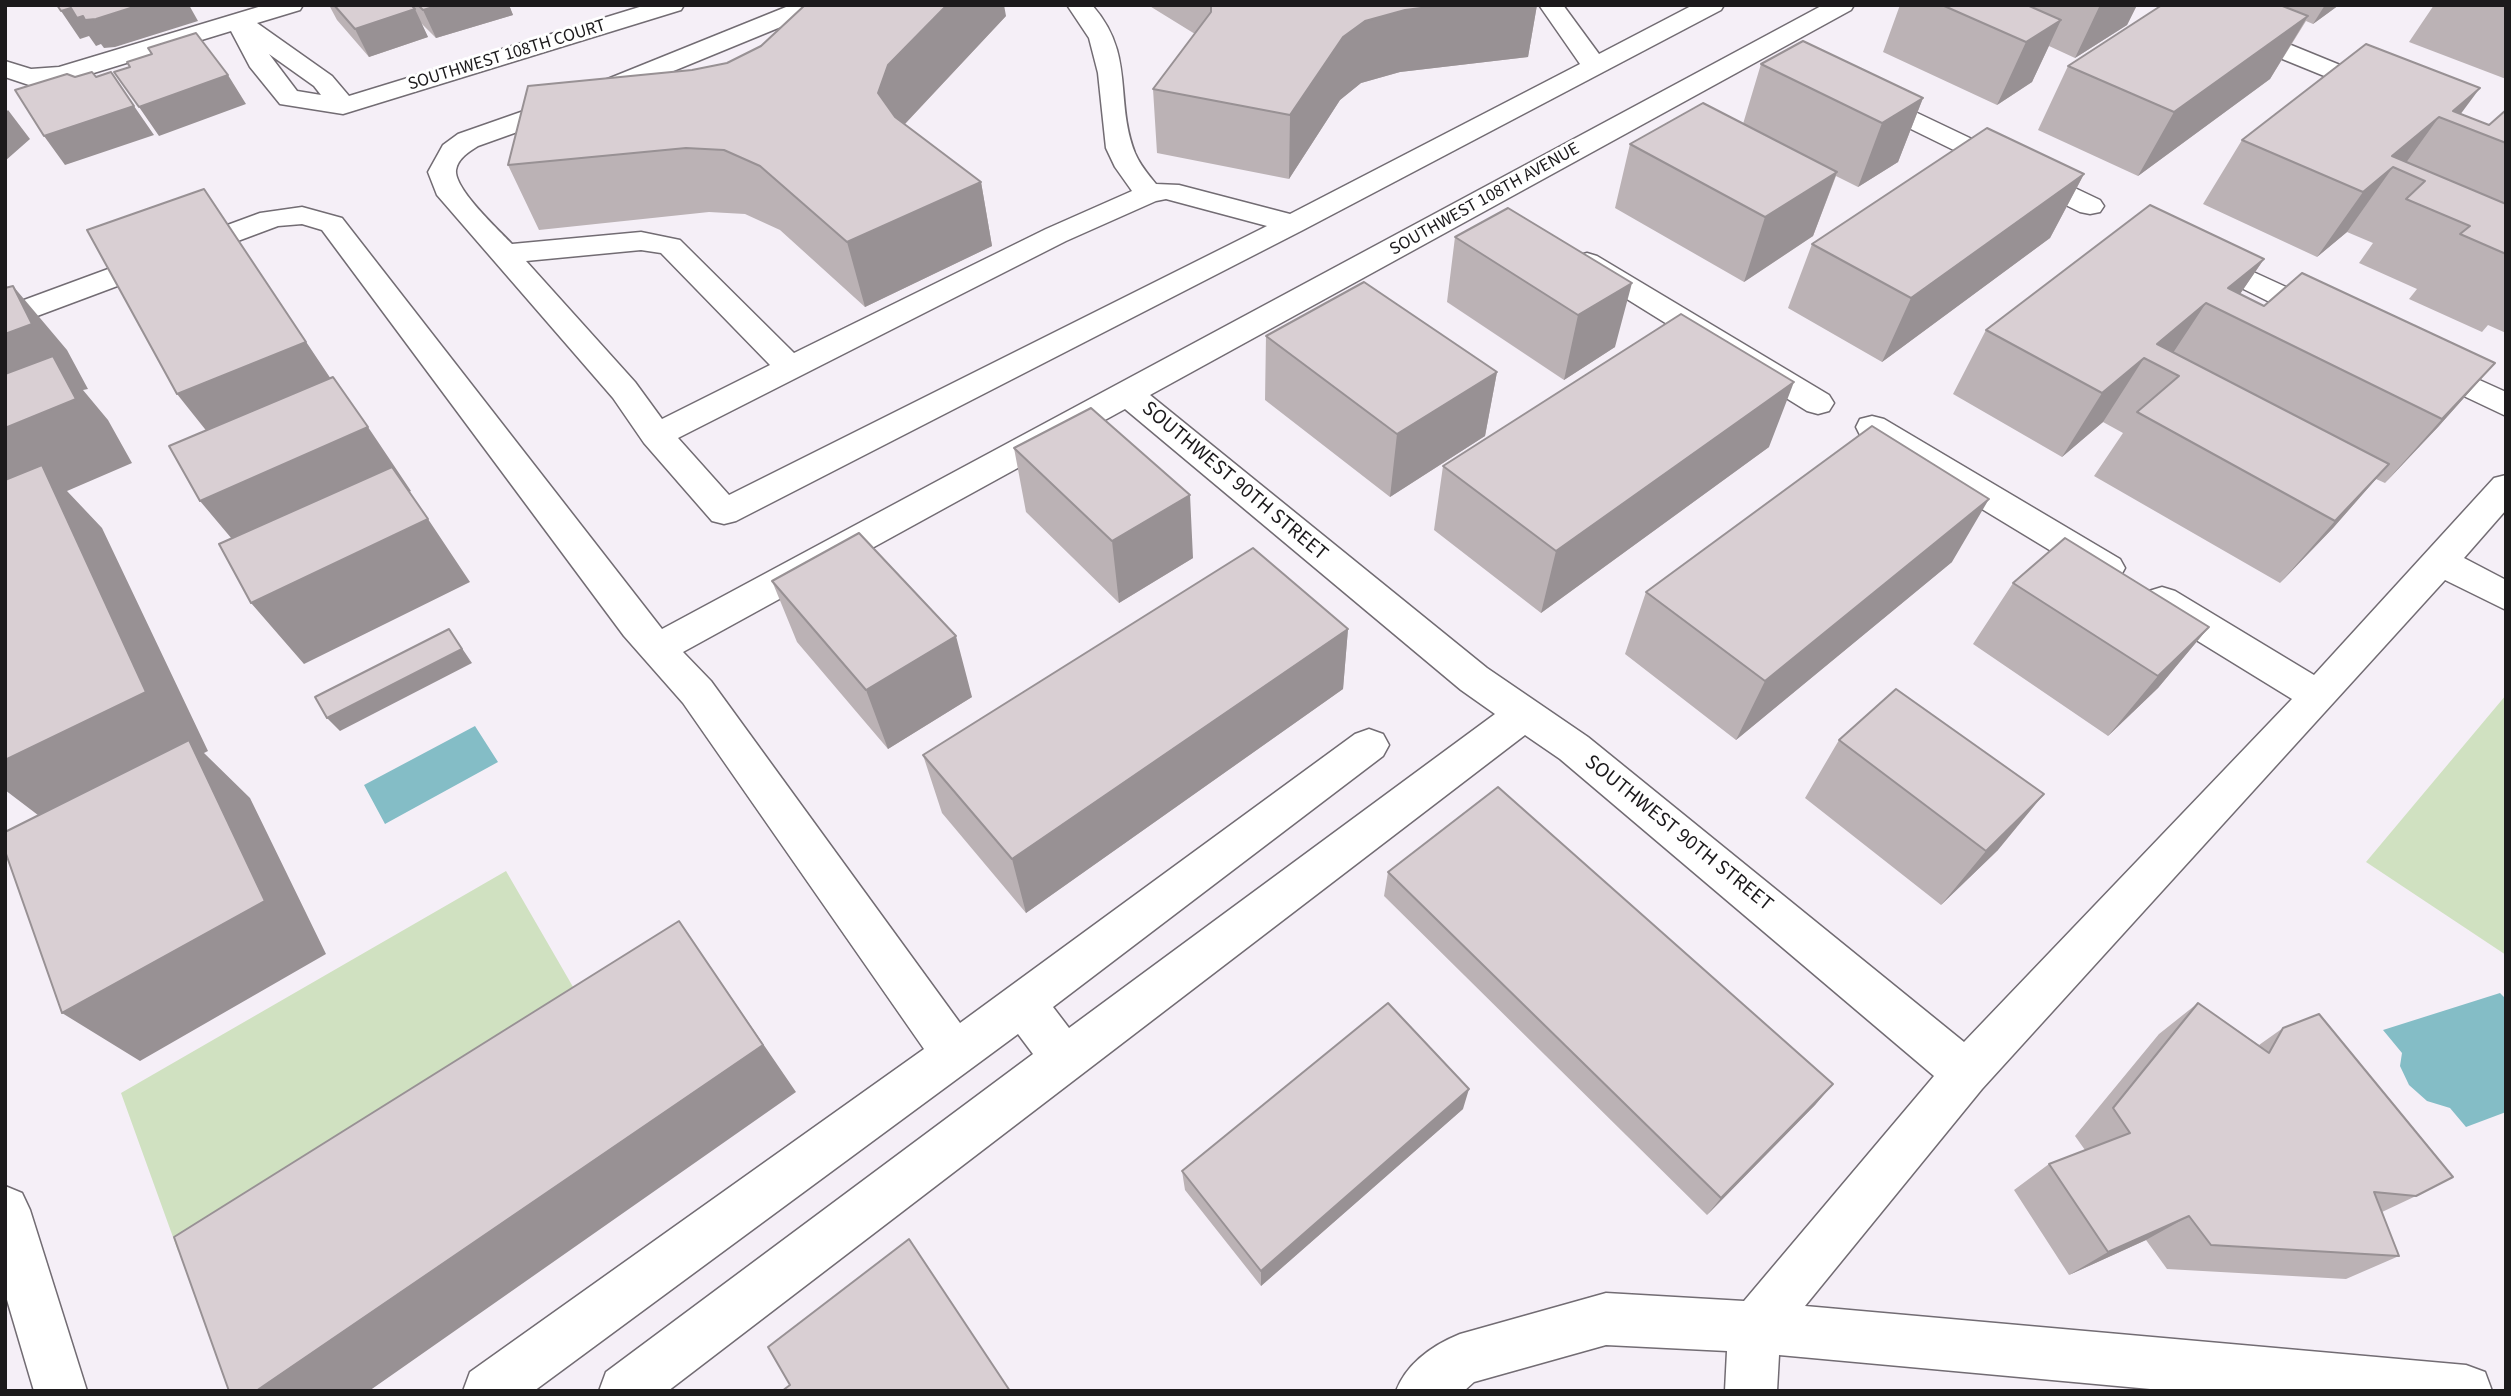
<!DOCTYPE html>
<html>
<head>
<meta charset="utf-8">
<style>
  body { margin:0 }
  #map { position:relative; width:2511px; height:1396px; overflow:hidden; background:#f5eff7; font-family:"Source Sans 3",sans-serif }
  canvas { display:block }
  .frame { position:absolute; inset:0; border:7px solid #1c1a1c; pointer-events:none }
</style>
</head>
<body>
<div id="map">
<canvas width="2511" height="1396"></canvas>
<div class="frame"></div>
</div>
<script>
const ctx = document.querySelector('canvas').getContext('2d');
ctx.lineJoin = 'round';
function fillPath(path, color) {
  ctx.fillStyle = color;
  ctx.fill(path, 'evenodd');
}
function trace(path, color, width, dash) {
  ctx.strokeStyle = color;
  ctx.lineWidth = width;
  ctx.lineCap = dash ? 'butt' : 'round';
  ctx.setLineDash(dash || []);
  ctx.stroke(path);
}
function write(font, color, halo, rows, align = 'center') {
  ctx.font = font + ' "Source Sans 3",sans-serif';
  ctx.lineWidth = 6;
  ctx.setLineDash([]);
  ctx.textBaseline = 'middle';
  ctx.strokeStyle = halo;
  ctx.fillStyle = color;
  for (const [text, x, y, turn = 0] of rows) {
    ctx.save();
    ctx.translate(x, y);
    ctx.rotate((+turn || 0) * Math.PI / 180);
    ctx.textAlign = isNaN(turn) ? turn : align;
    if (halo) ctx.strokeText(text, 0, 0);
    ctx.fillText(text, 0, 0);
    ctx.restore();
  }
}
fillPath(new Path2D(`
  M2506,695V955L2366,862Z
  M506,871L580,999L178,1251L121,1093Z`), '#d0e1c1');
fillPath(new Path2D(`
  M475,726L498,762L385,824L364,785Z
  M2500,993L2506,999V1112L2466,1127L2450,1108L2427,1101L2409,1085L2400,1066L2402,1053L2383,1030Z`), '#84bdc6');
const minor = new Path2D(`
  M265,5H303L300,10L257,23L332,76L349,96L646,5H684L681,10L343,114L280,104L250,67L231,31L61,83L29,85L5,77V61L31,69L59,67ZM269,54L314,86L321,95L297,91Z
  M791,5H825L822,10L576,111L478,146C469,152 458,158 456,170C454,189 499,230 512,244L641,232L680,240L794,353L1046,229L1132,191L1115,167L1106,148L1098,73L1089,38L1067,5H1092C1136,55 1114,99 1135,153C1140,165 1148,174 1156,184L1179,185L1290,214L1580,64L1539,5H1563L1599,54L1693,5H1724L1721,10L1303,230L736,521L724,524L712,521L644,443L613,398L437,195L428,172L443,145L458,134L558,99ZM1166,199L1267,226L729,495L678,438L1066,241L1156,201ZM641,250L661,253L770,365L662,419L635,382L526,261Z
  M1823,5H1854L1851,10L1150,395L1487,668L1588,737L1964,1042L2292,699L2149,611L2144,601L2149,591L2162,587L2175,591L2314,675L2494,478L2506,475V510L2464,558L2506,580V610L2445,580L1982,1089L1805,1306L2466,1365L2485,1372L2492,1391H2172L1779,1355L1777,1391H1725L1727,1351L1606,1345L1474,1382L1464,1391H1396C1407,1363 1433,1345 1460,1334L1606,1293L1744,1301L1934,1076L1560,759L1525,735L668,1391H599L606,1372L1033,1054L1018,1034L534,1391H463L470,1372L924,1049L683,703L624,636L322,230L302,224L278,226L5,328V307L260,213L302,207L342,218L662,629ZM1125,409L1461,690L1495,714L1069,1028L1053,1007L1383,756L1389,745L1383,734L1369,729L1355,734L960,1023L711,681L683,652Z
  M2159,5H2193L2389,85L2393,90L2389,95L2380,98L2371,95L2162,10Z
  M1869,90L2100,200L2104,206L2100,212L2090,214L2080,212L1860,104L1856,98L1860,92Z
  M2201,248L2334,309L2338,316L2334,323L2323,326L2312,323L2191,263L2186,257L2191,251Z
  M1587,253L1597,256L1829,395L1834,403L1829,411L1818,414L1807,411L1577,268L1572,262L1577,256Z
  M2424,355L2506,392V416L2413,372L2408,365L2413,358Z
  M1872,416L1884,419L2120,559L2125,568L2120,577L2107,581L2094,577L1860,435L1856,427L1860,419Z
  M5,1186L22,1193L30,1210L87,1391H34L5,1293Z`);
trace(minor, '#726c73', 3);
fillPath(minor, '#fff');
fillPath(new Path2D(`
  M329,5H509L513,15L436,38L421,23L428,37L369,57L337,20Z
  M1148,5H1537L1528,57L1400,72L1361,83L1340,100L1289,179L1157,153L1153,89L1195,34Z
  M1900,5H2137L2127,25L2075,58L2049,46L2032,82L1997,105L1883,52Z
  M2162,5H2339L2313,24L2306,21L2270,79L2138,176L2038,130L2068,66Z
  M2434,5H2506V79L2409,42Z
  M1006,16L905,124L981,182L992,246L865,307L780,230L745,214L709,212L539,230L508,165Z
  M1761,64L1923,98L1898,162L1858,187L1836,176L1813,236L1744,282L1615,208L1630,144L1743,124Z
  M2506,110V333L2488,325L2482,332L2409,299L2417,289L2359,263L2373,243L2347,232L2317,257L2203,204L2242,140L2461,114L2489,125Z
  M2084,174L2050,238L1882,362L1788,308L1812,244Z
  M1508,208L1615,347L1564,380L1447,302L1455,237Z
  M2264,259L2240,294L2264,306L2495,363L2438,427L2385,483L2376,479L2333,528L2280,583L2094,476L2123,433L2103,422L2062,457L1953,394L1986,330Z
  M1266,336L1497,372L1485,436L1390,497L1265,400Z
  M1769,447L1541,613L1434,530L1443,466Z
  M1014,448L1193,558L1119,603L1026,512Z
  M1952,562L1736,740L1625,654L1646,592Z
  M772,581L972,697L888,749L797,642Z
  M2013,583L2209,627L2158,688L2108,736L1973,644Z
  M1348,629L1343,689L1026,913L942,813L923,755Z
  M1839,740L1998,850L1941,905L1805,798Z
  M1388,872L1833,1084L1815,1105L1707,1215L1384,896Z
  M2198,1003L2259,1045L2283,1028L2416,1196L2382,1212L2399,1256L2346,1279L2167,1269L2146,1240L2069,1275L2014,1190L2049,1164L2085,1150L2075,1136L2159,1034Z
  M1463,1109L1261,1286L1185,1190L1182,1171Z`), '#bbb2b5');
fillPath(new Path2D(`
  M140,5H189L198,21L115,47L104,48L101,44L96,46L89,36L80,39L61,11L71,8Z
  M440,5H509L513,15L436,38L423,10Z
  M947,5H1004L1006,16L901,128L878,93L888,65Z
  M1445,5H1537L1528,57L1400,72L1361,83L1340,100L1289,179L1290,115L1343,37L1365,21L1405,10Z
  M2100,5H2137L2127,25L2075,58Z
  M2325,5H2339L2313,24Z
  M415,9L428,37L369,57L355,29Z
  M2308,16L2270,79L2138,176L2174,112Z
  M2061,20L2032,82L1997,105L2026,42Z
  M228,75L246,104L159,136L139,107Z
  M2480,88L2454,123L2453,111Z
  M1923,98L1898,162L1858,187L1882,123Z
  M134,106L154,135L65,165L44,136Z
  M8,110L30,139L5,161V113Z
  M2439,117L2400,171L2393,167L2347,232L2317,257L2363,192L2392,156Z
  M1837,172L1813,236L1744,282L1765,217Z
  M2084,174L2050,238L1882,362L1911,298Z
  M981,182L992,246L865,307L847,242Z
  M204,189L349,406L228,458L177,394Z
  M2264,259L2227,313L2228,288Z
  M1632,283L1615,347L1564,380L1578,315Z
  M13,286L67,350L88,389L83,390L108,420L132,463L67,491L102,528L208,751L204,753L250,798L326,954L140,1061L62,1013L55,828L5,790V334Z
  M2206,303L2163,368L2157,344Z
  M2144,358L2103,422L2062,457L2102,393Z
  M2495,363L2438,427L2385,483L2442,419Z
  M1497,372L1485,436L1390,497L1397,434Z
  M1794,382L1769,447L1541,613L1556,551Z
  M368,427L411,491L253,564L200,501Z
  M2389,464L2333,528L2280,583L2335,521Z
  M1190,495L1193,558L1119,603L1112,541Z
  M1989,499L1952,562L1736,740L1765,681Z
  M428,519L470,582L304,664L251,603Z
  M2209,627L2158,688L2108,736L2158,676Z
  M449,629L472,663L340,731L327,718Z
  M1348,629L1343,689L1026,913L1012,859Z
  M956,636L972,697L888,749L866,690Z
  M2044,794L1998,850L1941,905L1986,851Z
  M679,921L796,1092L369,1391H256Z
  M1833,1084L1815,1105L1707,1215L1721,1198Z
  M1469,1089L1463,1109L1261,1286V1271Z
  M2189,1216L2146,1240L2069,1275L2108,1252Z`), '#989194');
const building = new Path2D(`
  M57,5H140L96,19L85,20L83,16L77,18L71,8L61,11Z
  M334,5H411L415,9L355,29Z
  M418,5H440L423,10Z
  M805,5H947L888,65L878,93L895,117L981,182L847,242L760,166L724,150L686,148L508,165L528,86L692,70L727,63L761,46Z
  M1211,5H1445L1405,10L1365,21L1343,37L1290,115L1153,89L1211,12Z
  M1942,5H2027L2061,20L2026,42Z
  M2162,5H2280L2308,16L2174,112L2068,66Z
  M196,33L228,75L139,107L114,72L130,67L127,62L152,54L148,48Z
  M1803,41L1923,98L1882,123L1761,64Z
  M2366,44L2480,88L2453,111L2489,125L2506,110V143L2439,117L2392,156L2506,204V254L2460,234L2470,226L2406,199L2425,181L2393,167L2363,192L2242,140Z
  M92,72L96,77L111,72L134,106L44,136L15,90L67,74L75,77Z
  M1703,103L1837,172L1765,217L1630,144Z
  M1987,128L2084,174L1911,298L1812,244Z
  M204,189L306,342L177,394L87,230Z
  M2150,205L2264,259L2228,288L2264,306L2302,273L2495,363L2442,419L2206,303L2157,344L2389,464L2335,521L2137,412L2179,376L2144,358L2102,393L1986,330Z
  M1508,208L1632,283L1578,315L1455,237Z
  M1364,282L1497,372L1397,434L1266,336Z
  M13,286L32,324L5,334V288Z
  M1681,314L1794,382L1556,551L1443,466Z
  M53,356L76,399L5,428V374Z
  M333,377L368,427L200,501L169,446Z
  M1091,408L1190,495L1112,541L1014,448Z
  M1872,426L1989,499L1765,681L1646,592Z
  M42,465L146,692L5,760V480Z
  M392,467L428,519L251,603L219,544Z
  M859,533L956,636L866,690L772,581Z
  M2065,538L2209,627L2158,676L2013,583Z
  M1253,548L1348,629L1012,859L923,755Z
  M449,629L462,649L327,718L315,697Z
  M1896,689L2044,794L1986,851L1839,740Z
  M189,740L265,901L62,1013L5,851V832Z
  M1498,787L1833,1084L1721,1198L1388,872Z
  M679,921L763,1045L256,1391H229L174,1237Z
  M1388,1003L1469,1089L1261,1271L1182,1171Z
  M2198,1003L2269,1053L2283,1028L2319,1014L2453,1177L2416,1196L2374,1192L2399,1256L2211,1245L2189,1216L2108,1252L2049,1164L2130,1133L2113,1108Z
  M909,1239L1010,1391H782L790,1385L768,1347Z`);
fillPath(building, '#d9cfd3');
trace(building, '#989194', 2);
write('18px', '#1c1a1c', '#fff', [
  ["SOUTHWEST 108TH COURT",507,56,-17],
  ["SOUTHWEST 108TH AVENUE",1485,200,-29]
]);
write('21px', '#1c1a1c', '#fff', [
  ["SOUTHWEST 90TH STREET",1234,482,40],
  ["SOUTHWEST 90TH STREET",1678,834,39]
]);
</script>
</body>
</html>
